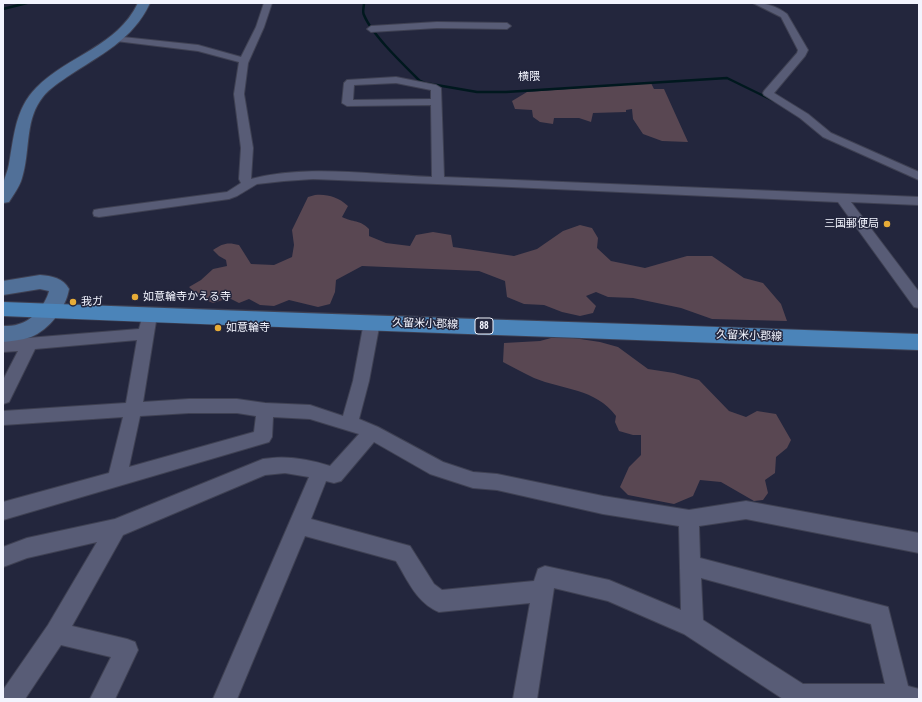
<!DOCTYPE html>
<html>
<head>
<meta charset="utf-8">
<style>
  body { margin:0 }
  #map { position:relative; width:922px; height:702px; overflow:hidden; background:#23263d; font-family:"Archivo Narrow",sans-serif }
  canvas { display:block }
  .frame { position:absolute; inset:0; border:4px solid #f2f4fe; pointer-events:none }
</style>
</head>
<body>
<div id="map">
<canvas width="922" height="702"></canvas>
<div class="frame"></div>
</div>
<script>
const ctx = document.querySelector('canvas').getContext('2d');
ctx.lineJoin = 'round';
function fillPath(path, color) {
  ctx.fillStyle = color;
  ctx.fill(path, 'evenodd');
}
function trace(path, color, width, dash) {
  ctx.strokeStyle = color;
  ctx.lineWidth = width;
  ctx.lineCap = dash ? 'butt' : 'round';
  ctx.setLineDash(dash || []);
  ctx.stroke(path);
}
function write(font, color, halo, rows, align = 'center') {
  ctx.font = font + ' "Archivo Narrow","Noto Sans JP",sans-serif';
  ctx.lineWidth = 3;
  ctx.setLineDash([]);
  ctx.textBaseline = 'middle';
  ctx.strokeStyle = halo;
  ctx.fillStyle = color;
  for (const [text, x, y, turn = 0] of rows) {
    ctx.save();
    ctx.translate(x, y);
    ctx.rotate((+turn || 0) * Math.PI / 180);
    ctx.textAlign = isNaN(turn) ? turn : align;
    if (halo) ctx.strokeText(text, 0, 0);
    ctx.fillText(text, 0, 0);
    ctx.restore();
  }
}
fillPath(new Path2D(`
  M651,83L654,89H664L688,142L662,141L643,134L633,119L632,109L626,110V112L593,113L591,122L579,118H554L553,124L540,122L533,117L532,110L515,109L512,101L527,92Z
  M315,195C328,194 338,197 348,206L342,217C354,223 359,219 369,229V236L386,243L410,246L416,235L433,232L451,235L453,247L514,256L537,249L563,231L580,225L592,228L598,238L597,248L611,261L645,268L687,256H712L744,278L763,283L781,304L787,321L712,319L681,308L633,298L608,297L596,292L586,296L596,306L593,313L580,316L562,312L544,305L524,304L507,297L505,281L479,271L362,266L336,280L335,292L330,304L318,307L289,300L274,306L260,305L249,299L239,303L229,298L213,303L201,298L189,287L201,280L213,269L227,266L226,260L219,256L213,250C223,243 228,242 239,245L251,264L274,265L292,257L294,245L292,230L308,197Z
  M567,337L600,342L618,347L648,369L674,373L699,380L729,411L746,417L757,411L776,414L791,440L787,448L776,457L775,473L765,480L768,493L763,500L754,501L721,482L700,480L693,496L674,504L628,495L620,487L629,467L641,455V435H633L619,431L615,422L616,416C595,388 563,390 534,378C523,373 513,367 503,362L504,343L540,341L551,338Z`), '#594752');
trace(new Path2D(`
  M364,3C364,7 362,12 364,15C372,35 405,66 420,81L425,83L477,92H506L727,78L774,101
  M3,9L27,3`), '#00181e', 2.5);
const street = new Path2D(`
  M264,3H272L264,27L248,63L244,94L253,148L251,179C308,164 374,175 432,177L431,105L347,106L342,103L344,83L347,80L396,77L436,85L441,88L444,177L919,197V205L851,202L919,292V308L914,307L838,202L511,187L313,179L284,181L257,184L237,196L229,199L99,217L94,216L93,213L94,210L99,209L227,192L241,183L239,179L241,148L234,94L239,62L198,51L116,41L111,38L113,36L198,45L241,57L256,27ZM396,83L431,90V99L353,100L354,85Z
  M753,3C765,3 777,6 787,14L808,50L805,56L774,93L808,114L831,133L919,172V180L823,137L800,118L764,95L763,93L764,91L797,53L798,50L781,17Z
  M437,22L507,23L511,26L507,29L437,28L371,32L367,29L371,26Z
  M149,310L154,311L157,315L143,402L189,399H237L265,403L310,405L343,416L353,381L364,322L367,318L372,317L377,318L380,322L369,381L359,419L378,427L443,462L473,472L497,474L603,496L689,510L746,501L919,533V553L746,519L699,526L700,558L888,607L908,686L919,689V699H783L684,634L608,601L554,588L537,699H513L530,603L439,612C417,603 408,581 396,561L305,536L237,699H213L309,477L285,473L265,475L123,535L72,626L127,639L135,642L138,650L115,699H90L111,657L61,645L25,699H3V690L48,625L97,542L27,558L3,567V547L27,538L115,519L263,459C286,455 309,459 330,466L359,434L310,419L273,417L272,437L269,442L3,520V502L109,473L123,417L3,425V411L126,403L137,340L35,349L9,402L3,404V380L18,351L3,352V340L139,329L144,311ZM189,413H237L256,416L254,432L129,467L140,416ZM374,442L430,474L473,488L497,490L603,514L679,526L681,610L609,580L545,566L538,569L534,581L442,590L434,584L410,546L311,519L326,481L334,483L341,481ZM701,578L871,624L885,684H803L703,620Z`);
const secondary = new Path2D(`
  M138,3H150C133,40 100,55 67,77C57,84 46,91 40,101C25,123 30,153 22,178C20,186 14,194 9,202L3,203C3,197 2,191 3,185C4,178 8,171 9,164C14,137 15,109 36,88C68,55 117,47 138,3Z
  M40,275C52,276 63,278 69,289C66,308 49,330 31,337C22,340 12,341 3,342V326C8,326 14,326 19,324C32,321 46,304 49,291L40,289L3,295V281Z`);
const primary = new Path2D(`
  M3,302C308,314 614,323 919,334V350C614,339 308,329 3,316Z`);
trace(street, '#3f4153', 2);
trace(secondary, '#3f4153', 2);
trace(primary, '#3f4153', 2);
fillPath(street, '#585c76');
fillPath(secondary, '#517098');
fillPath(primary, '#4b84b9');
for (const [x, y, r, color] of [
  [887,224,4,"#e7ac37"],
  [135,297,4,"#e7ac37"],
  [73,302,4,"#e7ac37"],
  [218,328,4,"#e7ac37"]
]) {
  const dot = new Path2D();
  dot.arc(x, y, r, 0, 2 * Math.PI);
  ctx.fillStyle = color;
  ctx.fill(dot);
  trace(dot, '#23263d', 1.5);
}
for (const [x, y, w] of [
  [484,326,18]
]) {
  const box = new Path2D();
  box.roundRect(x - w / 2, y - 8, w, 16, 3);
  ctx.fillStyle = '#23263d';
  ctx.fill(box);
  trace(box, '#f2f4fe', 1);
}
write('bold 10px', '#f2f4fe', null, [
  ["88",484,326]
]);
write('11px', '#f2f4fe', '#23263d', [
  ["横隈",529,77]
]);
write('11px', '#f2f4fe', '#23263d', [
  ["三国郵便局",879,224,"right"],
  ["如意輪寺かえる寺",143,297],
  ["我ガ",81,302],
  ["如意輪寺",226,328]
], 'left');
write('11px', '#f2f4fe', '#23263d', [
  ["久留米小郡線",425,324,2],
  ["久留米小郡線",749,336,2]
]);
</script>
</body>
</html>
